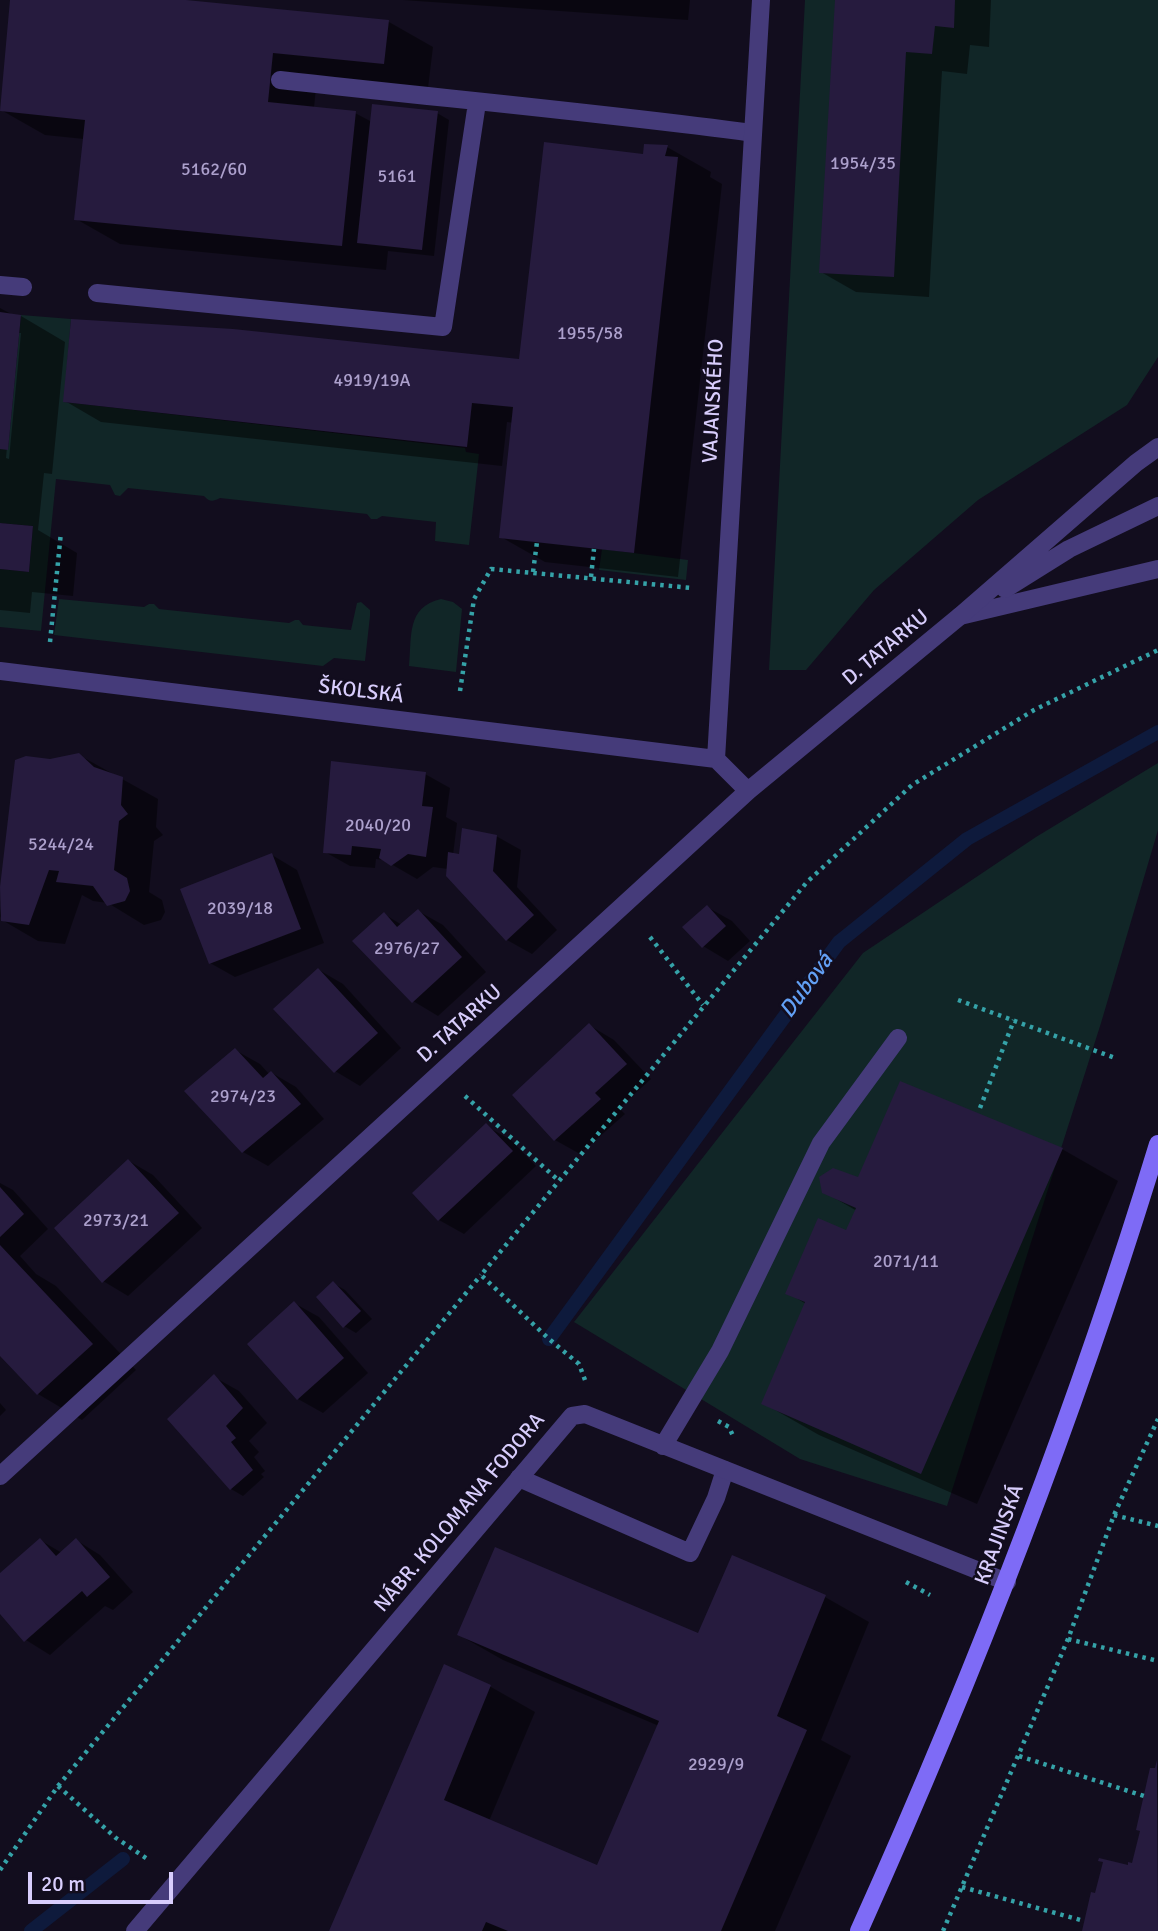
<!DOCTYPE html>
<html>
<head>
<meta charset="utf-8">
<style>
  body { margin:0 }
  #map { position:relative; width:1158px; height:1931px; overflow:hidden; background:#120d1e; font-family:Signika,sans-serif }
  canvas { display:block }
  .scale { position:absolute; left:28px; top:1872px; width:145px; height:32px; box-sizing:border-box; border:4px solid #d8cdfc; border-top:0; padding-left:9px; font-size:21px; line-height:24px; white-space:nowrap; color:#d8cdfc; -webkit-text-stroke:5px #120d1e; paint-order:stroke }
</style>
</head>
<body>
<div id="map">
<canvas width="1158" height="1931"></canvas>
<div class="scale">20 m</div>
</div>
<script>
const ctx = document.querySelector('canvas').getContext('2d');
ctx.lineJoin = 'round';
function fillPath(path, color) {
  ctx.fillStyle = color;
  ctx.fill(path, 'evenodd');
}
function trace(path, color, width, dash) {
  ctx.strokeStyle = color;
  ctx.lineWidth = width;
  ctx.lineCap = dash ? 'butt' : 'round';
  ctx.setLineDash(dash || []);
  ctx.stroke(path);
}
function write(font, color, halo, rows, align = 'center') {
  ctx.font = font + ' Signika,sans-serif';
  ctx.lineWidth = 5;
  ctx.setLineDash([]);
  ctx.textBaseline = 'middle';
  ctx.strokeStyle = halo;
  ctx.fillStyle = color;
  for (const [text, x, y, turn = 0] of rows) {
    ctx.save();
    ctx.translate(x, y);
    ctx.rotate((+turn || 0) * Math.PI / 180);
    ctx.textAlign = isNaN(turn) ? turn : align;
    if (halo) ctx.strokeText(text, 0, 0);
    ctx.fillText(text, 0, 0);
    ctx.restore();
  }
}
fillPath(new Path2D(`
  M805,0H1158V357L1127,405L978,500L874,590L806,670H769Z
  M21,315L71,319L64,402L465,448L466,452L479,454L469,545L435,541L436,522L382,516L377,519H371L367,514L220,498C212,502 210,502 204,496L128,488L120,496L115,495L110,485L56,479L41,631L0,627V569L29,572L33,526L0,523V449H8Z
  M602,549L688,560L686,580L599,570Z
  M59,599L144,607L149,604H154L159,609L289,623L295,620H299L303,625L351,630L357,603L361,602L370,610V616L365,661L334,658L323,666L54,635Z
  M441,599L453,602L462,609L456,672L409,666C412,637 406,607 441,599Z
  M1158,763V830L1101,1023L947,1506L800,1459L574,1322L863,953L1036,837Z`), '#112627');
fillPath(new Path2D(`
  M12,0H169L389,22L433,47L428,88L317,77L314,108L355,113L372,122L437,113L449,120L434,256L388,251L386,270L120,244L76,219L84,139L45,135L1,110Z
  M403,0H690L688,20Z
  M836,0H991L989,47L970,45L967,74L942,71L929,297L856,292L821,272Z
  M667,147L711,172L710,177L722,184L678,577L545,562L501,537L514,423L507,422L502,466L101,422L65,401L519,361L645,156Z
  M0,308L13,315L21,316L65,342L52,474L44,473L38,530L77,553L73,596L32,592L30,613L0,610ZM18,333H21L9,459L6,458Z
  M79,755L158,799L156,827L163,835L154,841L149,892L162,900L165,912L161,920L144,925L108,903L93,901L82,895L65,944L38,941L2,920L0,916L16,761H50Z
  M425,774L450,788L446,817L457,823L453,855L460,856L496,836L521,850L517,887L557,930L532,954L507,940L448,869L433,867L417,879L384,860L376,859L375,868L350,866L325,852Z
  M272,855L297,870L324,943L235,977L210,963Z
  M707,907L732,921L750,941L728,961L703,946Z
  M418,911L443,925L486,972L438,1016L413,1001L384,914L402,925Z
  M319,970L343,984L401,1048L360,1086L335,1071Z
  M589,1025L614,1040L651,1079L619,1108L625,1114L580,1154L555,1140Z
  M235,1050L260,1064L270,1075L272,1073L296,1087L324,1119L268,1166L243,1152Z
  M486,1126L511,1140L536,1166L464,1234L439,1220Z
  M1062,1149L1118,1181L977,1504L819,1435L763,1403L806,1304L788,1293L847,1232L857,1211L824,1192L859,1179Z
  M129,1161L153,1175L202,1228L128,1296L103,1281Z
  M0,1183L13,1190L48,1229L20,1256L36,1274L56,1286L136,1370L82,1420L38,1394L0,1353Z
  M333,1283L345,1290L372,1319L356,1333L344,1326Z
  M294,1303L319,1317L368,1373L323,1413L298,1399L249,1344Z
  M214,1377L239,1391L267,1423L249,1441L259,1452L254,1457L265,1471L261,1474L264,1477L243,1496L231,1489Z
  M0,1403L6,1410L0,1416Z
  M40,1540L62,1553L76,1540L100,1555L133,1592L113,1610L105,1606L50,1655L26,1640L0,1611V1575Z
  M733,1557L825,1597L869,1622L821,1740L851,1756L775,1931H331L444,1667L491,1687L535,1712L489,1821L598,1867L659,1726L503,1660L459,1635H699Z
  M1158,1763V1931H1083L1096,1896L1134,1865Z`), '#0007');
trace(new Path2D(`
  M549,1339L839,942L967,839L1158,732
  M31,1931L123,1859`), '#0e1a3c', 14);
fillPath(new Path2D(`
  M10,0H186L389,20L384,64L273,53L268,102L356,111L342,246L74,220L85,120L0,111Z
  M835,0H955L954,28L935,26L932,54L906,52L894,277L819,273Z
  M372,104L438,111L422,250L357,243Z
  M544,142L643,154L644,144L668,145L665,156L678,157L634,553L499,538L513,407L472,403L467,447L63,402L71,319L233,329L519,359Z
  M0,312L21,315L8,450L0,449Z
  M0,523L33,526L29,572L0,569Z
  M79,753L94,767L123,777L121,805L128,814L119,821L114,870L127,878L130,891L125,901L107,906L93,886L56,882L59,871L49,870L29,925L1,921L0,887L15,760L26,756L50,759Z
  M331,761L426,772L422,806L433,807L426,857L408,854L391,866L379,858L381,849L352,846L351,855L323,853Z
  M462,828L497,835L493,871L534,915L506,941L446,876L448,852L459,854Z
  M272,853L301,929L209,964L180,889Z
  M707,905L726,926L702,948L682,927Z
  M418,909L462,957L412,1003L352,941L384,912L397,927Z
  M318,968L378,1033L334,1073L273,1009Z
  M589,1023L627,1064L595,1093L601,1099L554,1141L512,1095Z
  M235,1048L263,1078L271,1071L301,1104L242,1153L184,1091Z
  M900,1081L1063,1148L921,1474L761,1404L805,1302L785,1294L818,1218L846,1230L856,1208L822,1193L819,1177L833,1168L858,1177Z
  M486,1123L513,1151L438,1221L412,1193Z
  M128,1159L179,1213L102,1283L54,1228Z
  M0,1187L24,1214L0,1237Z
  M0,1245L93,1344L37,1395L0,1356Z
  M333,1281L361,1311L343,1328L316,1297Z
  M294,1301L344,1358L297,1400L247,1344Z
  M214,1374L243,1408L226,1426L236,1438L231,1442L253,1470L230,1490L167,1419Z
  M40,1538L56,1556L76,1538L110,1577L87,1597L82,1591L24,1642L0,1614V1573Z
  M495,1547L698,1633L732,1555L826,1595L777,1716L807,1730L721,1931H508L486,1922L482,1931H329L444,1664L491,1685L444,1800L597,1865L659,1721L457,1635Z
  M1157,1760L1158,1931H1082L1091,1892L1095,1893L1103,1862L1098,1861L1099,1858L1128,1865V1862L1132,1863L1140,1831L1136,1830L1150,1768H1155Z`), '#261b3e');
trace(new Path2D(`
  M533,572L537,542
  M591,577L594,549
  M50,642L61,532
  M460,691L474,599L491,569L692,588
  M650,937L703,1005
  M958,1000L1115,1058
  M465,1096L558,1180
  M980,1108L1014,1020
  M585,1380L579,1364L549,1339L481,1275L807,882L912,785L1034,710L1158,650
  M718,1421L729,1427L733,1436
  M1114,1515L1158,1526
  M906,1582L930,1595
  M1068,1639L1158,1661
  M1019,1756L1144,1796
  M58,1786L116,1838L149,1860
  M0,1870L58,1786L481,1275
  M962,1887L1084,1921
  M943,1931L1068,1639L1114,1515L1158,1419`), '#35a2a8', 4.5, [3.5, 5]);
trace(new Path2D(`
  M280,80C438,98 596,112 753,133
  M0,285L23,287
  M97,293L443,327L477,103
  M960,616L1158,569
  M519,1478L690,1553L716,1498L725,1470`), '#453b7a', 18);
trace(new Path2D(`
  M1005,589L1069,549L1158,506
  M0,671L716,759
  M748,791L716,759L761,0
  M663,1446L720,1351L821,1143L898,1038
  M0,1476L748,791L960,616L1136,463L1158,447
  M135,1931L572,1416L585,1414L1007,1582`), '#453b7a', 18);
trace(new Path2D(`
  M859,1931C974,1675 1076,1413 1158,1144`), '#7e6bf6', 18);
write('18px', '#aca0cc', null, [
  ["1954/35",863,164],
  ["5162/60",214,170],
  ["5161",397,177],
  ["1955/58",590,334],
  ["4919/19A",372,381],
  ["2040/20",378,826],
  ["5244/24",61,845],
  ["2039/18",240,909],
  ["2976/27",407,949],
  ["2974/23",243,1097],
  ["2973/21",116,1221],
  ["2071/11",906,1262],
  ["2929/9",716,1765]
]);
write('21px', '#d8cdfc', '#120d1e', [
  ["VAJANSKÉHO",714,401,-87],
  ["D. TATARKU",886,648,-40],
  ["ŠKOLSKÁ",361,692,7],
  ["D. TATARKU",460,1024,-42],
  ["NÁBR. KOLOMANA FODORA",460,1513,-50],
  ["KRAJINSKÁ",1000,1535,-70]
]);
write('italic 23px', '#62a0f5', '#120d1e', [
  ["Dubová",807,986,-54]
]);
</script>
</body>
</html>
